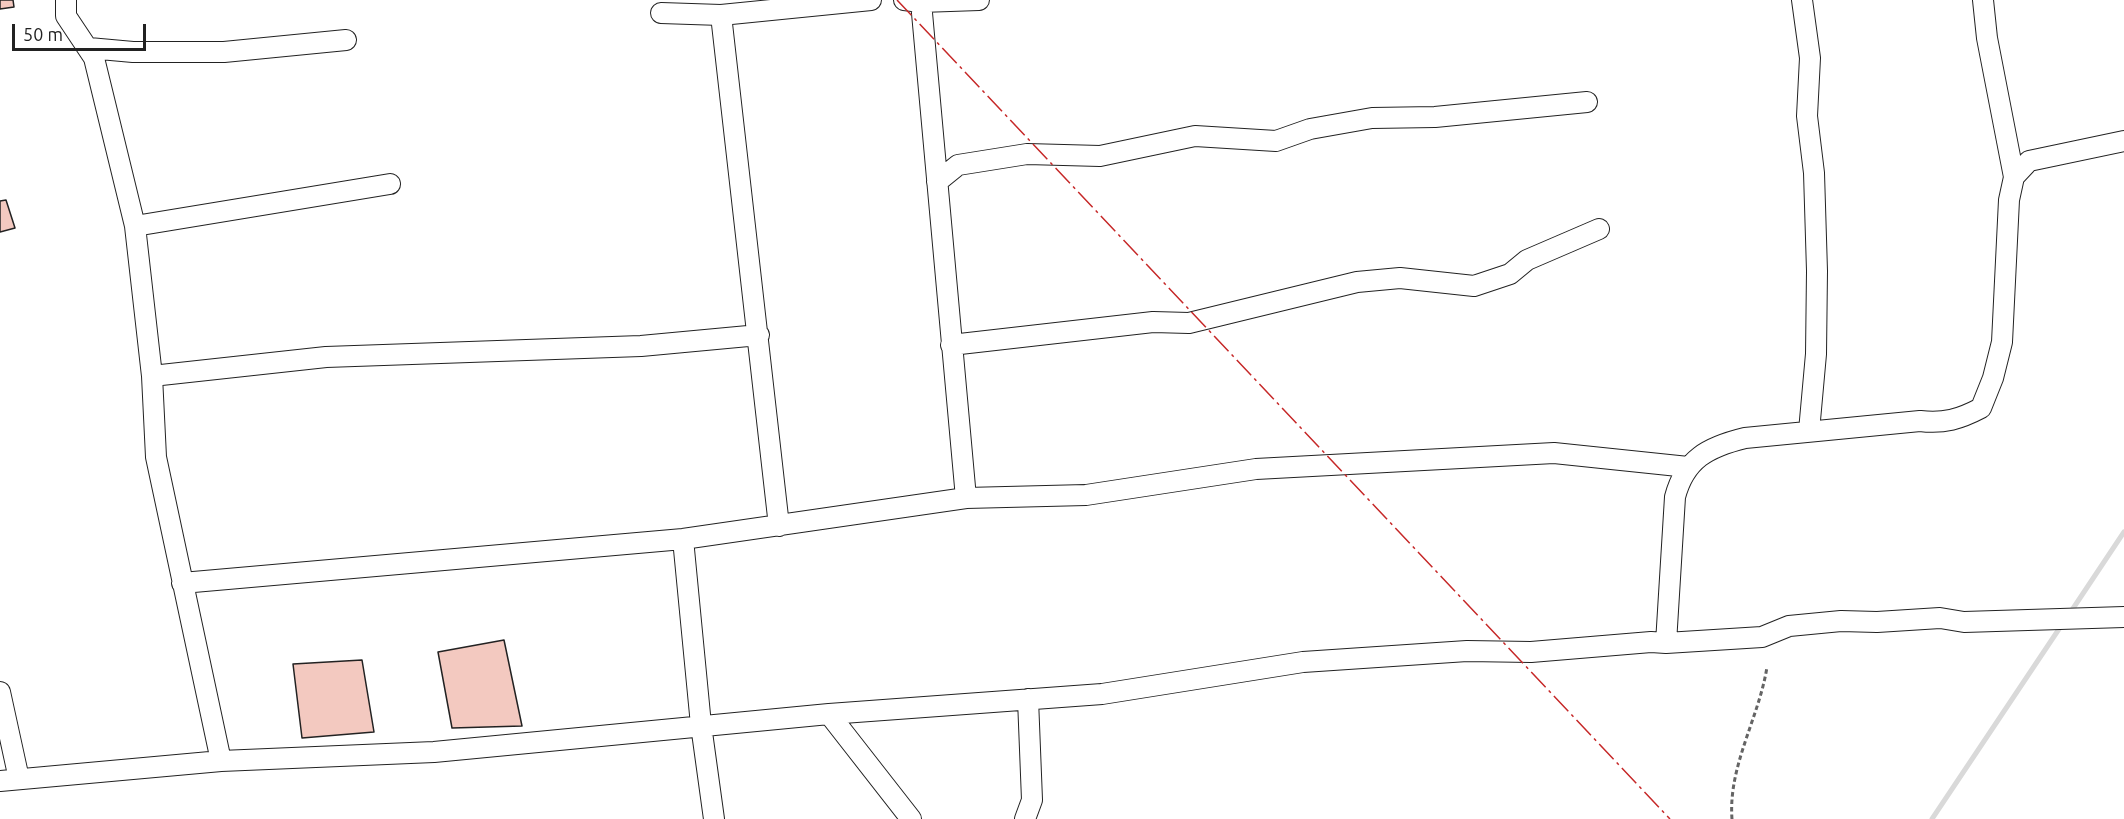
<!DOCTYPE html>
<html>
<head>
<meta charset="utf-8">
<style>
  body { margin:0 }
  #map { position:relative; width:2124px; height:819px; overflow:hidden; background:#fff; font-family:Ubuntu,sans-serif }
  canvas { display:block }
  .scale { position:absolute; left:12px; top:24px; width:134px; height:27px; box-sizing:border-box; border:3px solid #222; border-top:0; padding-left:8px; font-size:18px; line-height:21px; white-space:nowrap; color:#222; -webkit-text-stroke:4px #fff; paint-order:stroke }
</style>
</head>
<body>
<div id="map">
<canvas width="2124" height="819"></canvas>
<div class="scale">50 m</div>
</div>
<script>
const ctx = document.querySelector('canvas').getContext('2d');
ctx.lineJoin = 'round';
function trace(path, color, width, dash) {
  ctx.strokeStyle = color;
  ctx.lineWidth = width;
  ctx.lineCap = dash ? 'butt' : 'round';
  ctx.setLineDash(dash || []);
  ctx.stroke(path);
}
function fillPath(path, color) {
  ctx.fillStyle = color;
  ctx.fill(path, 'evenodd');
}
trace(new Path2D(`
  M2070,613L2124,532
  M1932,819L2063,623`), '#d9d9d9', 5);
const building = new Path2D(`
  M0,0H13L14,7L0,9Z
  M6,200L15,228L0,232V201Z
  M504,640L522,726L452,728L438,652Z
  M362,660L374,732L302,738L293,664Z`);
fillPath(building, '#f3c9c0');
trace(building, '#222', 1.5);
const minor = new Path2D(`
  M66,0V16L94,58L135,226L152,376L156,457L221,761
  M904,0L921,2L966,498
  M1802,0L1810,58L1807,116L1814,173L1817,271L1816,354L1809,431
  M1983,0L1987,38L2014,177
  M921,2L979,0
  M661,13L721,15L871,0
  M721,15L779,526
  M89,48L133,52H224L346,40
  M937,182L958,165L1027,154L1100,156L1195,136L1276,141L1310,129L1372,118L1435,117L1587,102
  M135,226L390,184
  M951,345L1153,322L1189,323L1357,282L1400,278L1474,286L1510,274L1527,260L1599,229
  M152,376L326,357L641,346L759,335
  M683,539L701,725L714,819
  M182,583L683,539L966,498L1086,495L1256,469L1554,453L1688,467
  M1666,643L1762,637L1789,626L1841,621L1877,622L1940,618L1964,622L2124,617
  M0,692L19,779
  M829,714L911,819
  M0,781L221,761L434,752L829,714L1102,694L1303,662L1467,651L1531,652L1651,642L1666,643L1675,497C1685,459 1708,447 1745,438L1920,421C1944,424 1960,419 1981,408L1993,378L2002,342L2009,200L2014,177L2029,161L2124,141
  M1025,819L1032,800L1028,699`);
trace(minor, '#222', 22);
trace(new Path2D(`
  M1732,819C1728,766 1759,718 1767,667`), '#646464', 3, [4.5, 3]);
trace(minor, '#fff', 20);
trace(new Path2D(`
  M897,0L1670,819`), '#c62828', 1.5, [21, 4.5, 3, 4.5]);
</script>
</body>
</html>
